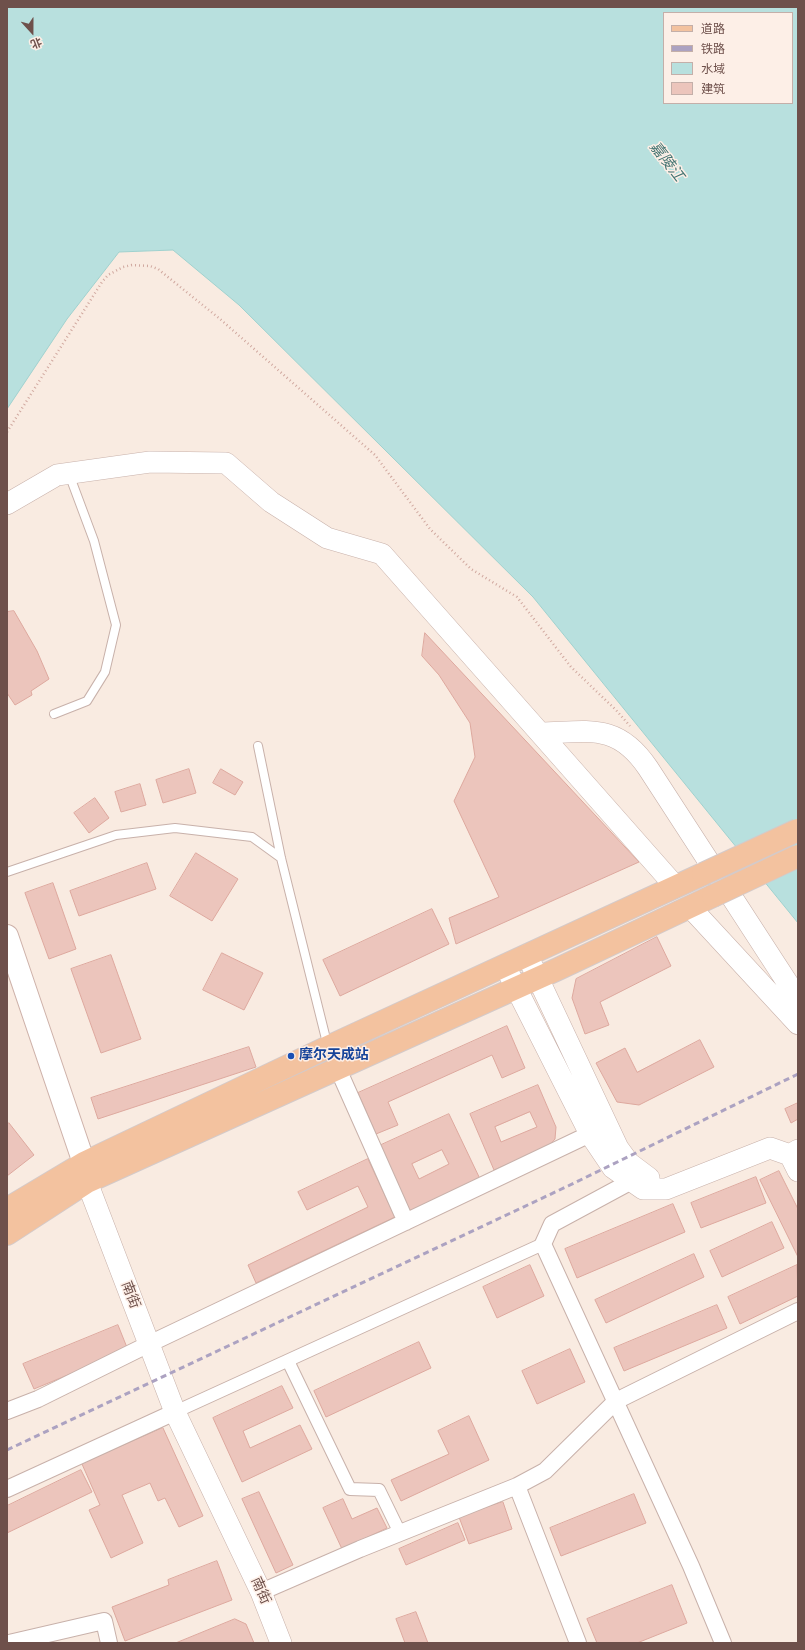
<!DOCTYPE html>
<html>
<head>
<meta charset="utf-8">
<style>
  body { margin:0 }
  #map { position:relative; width:805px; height:1650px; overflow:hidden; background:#f9ebe1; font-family:Jost,"Noto Sans SC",sans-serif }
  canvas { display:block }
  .frame { position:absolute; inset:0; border:8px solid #6e504b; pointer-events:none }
  .legend { position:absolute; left:663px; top:12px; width:130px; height:92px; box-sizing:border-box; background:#fdefe7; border:1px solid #c4afa9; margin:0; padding:5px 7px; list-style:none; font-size:12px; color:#6e504b }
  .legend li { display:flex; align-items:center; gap:8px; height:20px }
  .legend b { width:20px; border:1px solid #c4afa9 }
  .north { position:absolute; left:12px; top:12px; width:40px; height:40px; -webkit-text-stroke:3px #fdefe7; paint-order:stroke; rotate:159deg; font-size:11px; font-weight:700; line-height:16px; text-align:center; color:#6e504b }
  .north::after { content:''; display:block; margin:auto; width:14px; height:18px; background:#6e504b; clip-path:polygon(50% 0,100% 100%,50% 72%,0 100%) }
</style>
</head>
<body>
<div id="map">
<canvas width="805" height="1650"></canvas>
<div class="frame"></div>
<ul class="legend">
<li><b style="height:5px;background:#f3c29f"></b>道路</li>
<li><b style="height:5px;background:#aca2c1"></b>铁路</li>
<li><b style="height:11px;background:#b8e0de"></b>水域</li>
<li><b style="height:11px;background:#ecc5bc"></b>建筑</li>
</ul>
<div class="north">北</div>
</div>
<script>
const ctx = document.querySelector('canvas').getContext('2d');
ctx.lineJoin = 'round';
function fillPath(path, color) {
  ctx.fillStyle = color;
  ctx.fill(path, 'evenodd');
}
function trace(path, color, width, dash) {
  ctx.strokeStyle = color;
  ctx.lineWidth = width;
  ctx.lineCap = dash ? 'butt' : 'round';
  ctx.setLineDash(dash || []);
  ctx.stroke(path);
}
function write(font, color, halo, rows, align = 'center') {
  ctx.font = font + ' Jost,"Noto Sans SC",sans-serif';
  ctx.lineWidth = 3;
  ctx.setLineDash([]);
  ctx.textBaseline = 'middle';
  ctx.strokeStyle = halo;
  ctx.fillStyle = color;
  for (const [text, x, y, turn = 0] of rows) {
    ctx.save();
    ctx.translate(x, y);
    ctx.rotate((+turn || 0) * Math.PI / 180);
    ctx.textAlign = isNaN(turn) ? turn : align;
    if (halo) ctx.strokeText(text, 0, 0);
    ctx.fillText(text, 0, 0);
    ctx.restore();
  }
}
const water = new Path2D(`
  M7,7H798V923L533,597L239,305L173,250L119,252L67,319L7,409ZM664,13H792V103H664Z`);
fillPath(water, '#b8e0de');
trace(water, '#9fd1ce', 1);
const building = new Path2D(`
  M14,611L37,651L49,679L31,691L32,695L15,705L7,693V612Z
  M425,633L639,862L456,944L449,918L499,897L454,801L475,757L470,723L439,675L422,656Z
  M189,769L196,793L163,803L156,780Z
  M221,769L243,782L235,795L213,783Z
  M140,784L146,805L121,812L115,792Z
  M95,798L109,818L89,833L74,813Z
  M196,853L238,879L212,921L170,896Z
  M147,863L156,889L79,916L70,891Z
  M53,883L76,949L49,959L25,893Z
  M432,909L449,944L340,996L323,960Z
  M657,937L671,966L600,1002L609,1025L585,1034L572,998L576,979Z
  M222,953L263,973L244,1010L203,990Z
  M111,955L141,1039L101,1053L71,969Z
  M507,1026L525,1068L502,1078L492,1055L388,1102L398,1125L376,1134L358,1093Z
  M700,1040L714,1067L639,1105L617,1102L596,1063L625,1048L637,1072Z
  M249,1047L256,1067L98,1119L91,1098Z
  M538,1085L556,1127L555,1139L548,1147L494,1170L470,1114ZM530,1112L537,1127L501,1142L495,1127Z
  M798,1103V1119L791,1123L785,1109Z
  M449,1114L481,1181L411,1214L379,1146ZM442,1150L449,1164L419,1179L412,1164Z
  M9,1123L34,1155L7,1176V1125Z
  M368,1159L395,1217L256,1283L248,1265L368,1207L358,1186L307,1210L298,1192Z
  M779,1171L798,1209V1257L760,1180Z
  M756,1177L766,1203L701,1228L691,1203Z
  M673,1204L685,1232L577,1278L565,1249Z
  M772,1222L784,1248L722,1277L710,1251Z
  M694,1254L704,1277L606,1323L595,1300Z
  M530,1265L544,1296L497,1318L483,1287Z
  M797,1265L798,1296L740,1324L728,1297Z
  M717,1305L727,1328L624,1371L614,1348Z
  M118,1325L128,1350L34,1389L23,1364Z
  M419,1342L431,1368L326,1417L314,1391Z
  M570,1349L585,1382L537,1404L522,1371Z
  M282,1386L293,1408L243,1431L250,1448L300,1425L312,1449L242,1482L213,1418Z
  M469,1416L489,1460L401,1501L391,1480L449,1454L438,1431Z
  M163,1428L203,1516L179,1527L165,1498L158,1501L150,1483L122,1495L143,1543L111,1558L89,1510L100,1505L82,1464Z
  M81,1470L92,1492L7,1533V1506Z
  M259,1492L293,1565L276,1573L242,1499Z
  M634,1494L646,1523L561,1556L550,1528Z
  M343,1499L352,1519L377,1508L387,1528L342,1549L323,1508Z
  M503,1502L512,1529L469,1544L459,1517Z
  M458,1523L465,1540L406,1565L399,1549Z
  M217,1561L232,1600L125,1641L112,1607L169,1585L168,1580Z
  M672,1585L687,1623L637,1643H597L587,1619Z
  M416,1612L428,1643H405L396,1619Z
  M235,1619L246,1624L254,1643H176Z`);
fillPath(building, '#ecc5bc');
trace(building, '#dda89e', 1);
const service = new Path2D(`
  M54,714L87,701L105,672L116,625L94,541L69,474
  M258,746L281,858L328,1047L338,1069
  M7,872L116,835L175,828L252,837L281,858`);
const pedestrian = new Path2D(`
  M288,1361L350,1489L379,1490L400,1533
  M175,1412L543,1244`);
const minor = new Path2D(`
  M338,1069L406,1222
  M641,1176L552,1224L543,1244L691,1566L723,1643
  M7,1411L38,1399L149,1344L590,1134
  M517,1486L578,1643
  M7,1489L175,1412
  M261,1592L360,1549L517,1486L545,1471L616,1401L798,1311
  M9,1643L104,1621L109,1643`);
const tertiary = new Path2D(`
  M7,504L57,475L150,462L226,463L271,502L327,538L382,554L675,886
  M540,733C588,732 617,722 648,768L798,999
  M690,907L798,1024
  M527,955L618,1148L629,1163L649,1178
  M505,966L590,1134L613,1168L643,1189H666L770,1148L790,1155L798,1150
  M790,1155L798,1171
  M87,1182L175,1412L261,1592L281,1643`);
const secondary = new Path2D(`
  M7,936L84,1163L87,1181`);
const primary = new Path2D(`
  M7,1209L84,1163L328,1047L703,874
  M7,1234L87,1182L558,969L713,896`);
trace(service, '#c8b1aa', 10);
trace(pedestrian, '#c8b1aa', 14);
trace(minor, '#c8b1aa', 18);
trace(tertiary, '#c8b1aa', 22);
trace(secondary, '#ceb2aa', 24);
trace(primary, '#d4cac9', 24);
trace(new Path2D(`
  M7,432L102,282L108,275L123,267L132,265L150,266L158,269L220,319L375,455L430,529L471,569L517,597L571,667L616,710L630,726`), '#d0a89f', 2.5, [1, 3]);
trace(service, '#fff', 8);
trace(pedestrian, '#fff', 12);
trace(minor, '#fff', 16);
trace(tertiary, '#fff', 21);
trace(secondary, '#fff', 22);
trace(primary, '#f3c29f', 22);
trace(new Path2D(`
  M7,1450L568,1186L798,1074`), '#aca2c1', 3, [6, 4]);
const primaryBridge = new Path2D(`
  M703,874L798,830
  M713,896L798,856`);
trace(primaryBridge, '#d4cac9', 24, []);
trace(primaryBridge, '#f3c29f', 22);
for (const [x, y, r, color] of [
  [291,1056,4,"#1a4fb4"]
]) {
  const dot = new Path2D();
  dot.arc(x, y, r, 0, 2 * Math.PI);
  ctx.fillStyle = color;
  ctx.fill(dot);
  trace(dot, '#fdefe7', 1.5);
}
write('bold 14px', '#164399', '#fdefe7', [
  ["摩尔天成站",299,1056]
], 'left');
write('14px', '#6e504b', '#fdefe7', [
  ["南街",130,1295,69],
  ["南街",260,1591,66]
]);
write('italic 15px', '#407270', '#fdefe7', [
  ["嘉陵江",666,162,52]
]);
</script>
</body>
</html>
